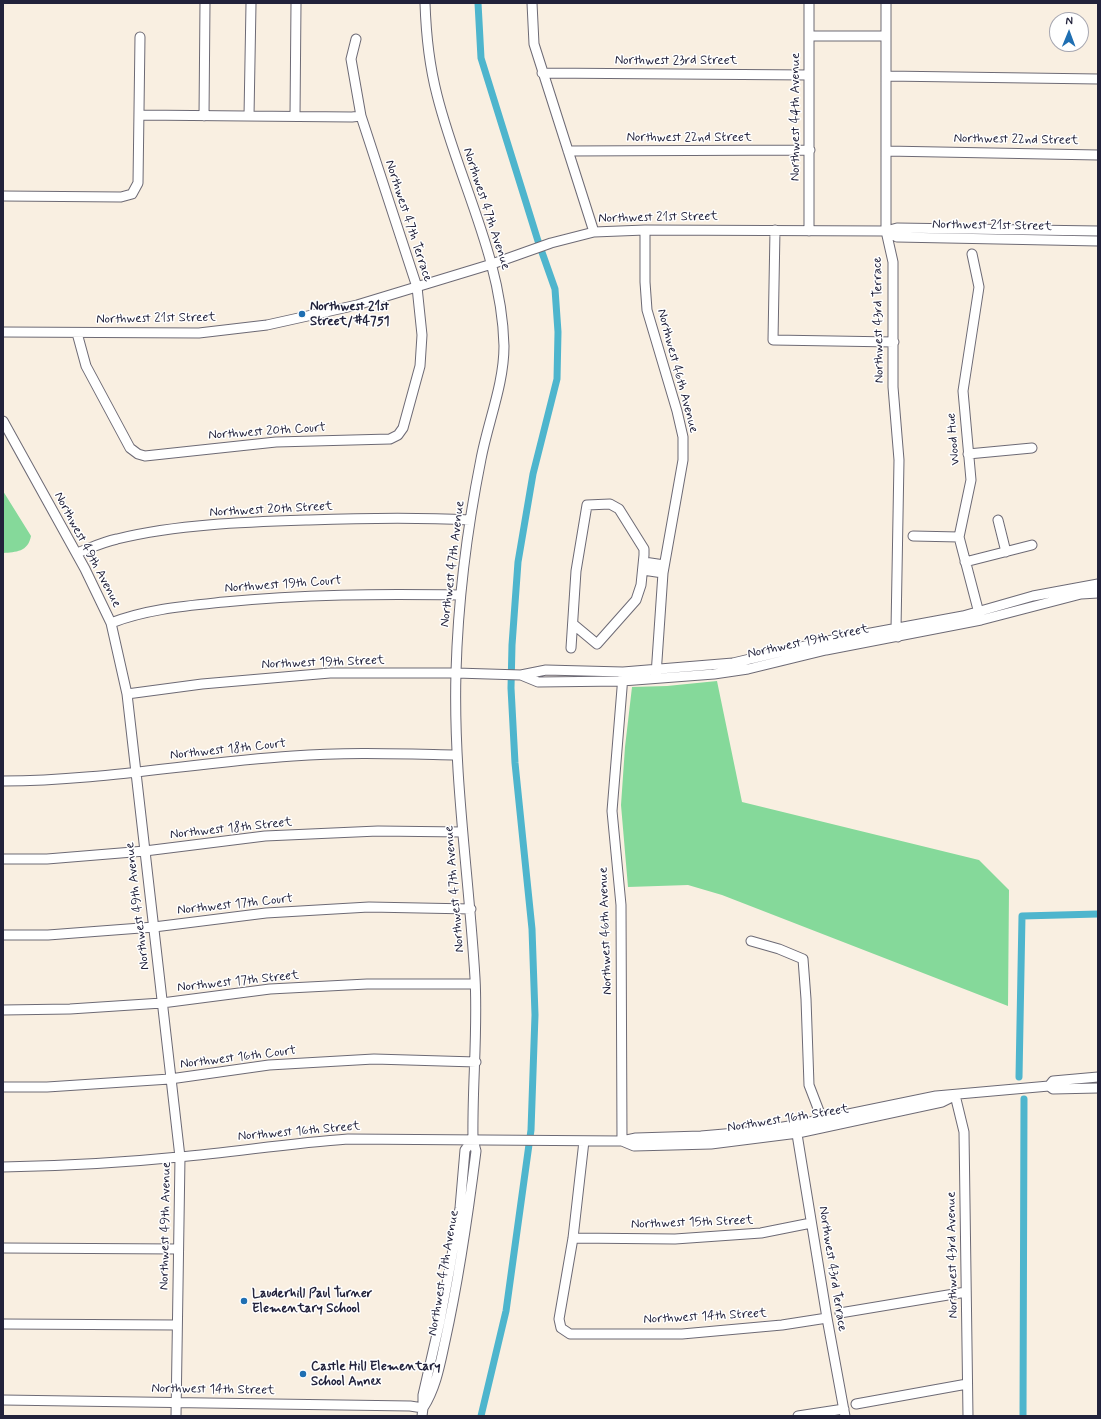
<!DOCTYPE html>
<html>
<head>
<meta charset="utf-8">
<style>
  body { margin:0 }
  #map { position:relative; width:1101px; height:1419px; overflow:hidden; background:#f9efe1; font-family:Mynerve,sans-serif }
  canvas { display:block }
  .frame { position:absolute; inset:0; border:4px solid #22223b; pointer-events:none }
  .north { position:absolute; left:1049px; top:12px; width:40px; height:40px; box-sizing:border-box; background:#fff; border:1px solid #a7a7b1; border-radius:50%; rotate:1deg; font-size:11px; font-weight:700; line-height:16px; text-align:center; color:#22223b }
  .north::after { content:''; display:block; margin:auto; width:14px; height:18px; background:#1f6fb2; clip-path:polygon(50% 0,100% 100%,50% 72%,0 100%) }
</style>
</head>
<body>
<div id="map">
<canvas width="1101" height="1419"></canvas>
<div class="frame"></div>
<div class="north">N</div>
</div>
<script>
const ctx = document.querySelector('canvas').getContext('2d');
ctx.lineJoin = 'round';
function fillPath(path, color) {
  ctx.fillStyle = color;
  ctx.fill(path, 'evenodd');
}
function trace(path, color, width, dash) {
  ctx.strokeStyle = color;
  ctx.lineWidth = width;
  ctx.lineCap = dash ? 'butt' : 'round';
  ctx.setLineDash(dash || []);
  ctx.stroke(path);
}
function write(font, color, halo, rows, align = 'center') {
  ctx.font = font + ' Mynerve,sans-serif';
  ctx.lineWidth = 3;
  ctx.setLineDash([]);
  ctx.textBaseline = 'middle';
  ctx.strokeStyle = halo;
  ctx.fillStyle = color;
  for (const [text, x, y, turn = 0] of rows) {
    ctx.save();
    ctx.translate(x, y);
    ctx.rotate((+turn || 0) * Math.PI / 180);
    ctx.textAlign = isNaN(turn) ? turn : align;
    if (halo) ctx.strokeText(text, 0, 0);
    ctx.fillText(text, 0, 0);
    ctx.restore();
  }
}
fillPath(new Path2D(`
  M3,491L31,536C28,552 16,552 3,553Z
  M717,681L742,802L979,860L1009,890L1008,1006L722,895L688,885L628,887L621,805L625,747L632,687L667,686Z`), '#85d99a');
trace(new Path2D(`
  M478,3L481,58L538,241L555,289L558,332L557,379L533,474L518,562L512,645L511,688L515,763L532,929L535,1015L531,1130L506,1311L481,1416
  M1019,1077L1022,916L1098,914
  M1023,1416L1024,1099`), '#4eb5cd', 7);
const minor = new Path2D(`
  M532,3L534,44L594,232
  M886,3V231L893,262V387L899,460L896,629L898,637
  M809,36H885
  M542,73L809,75
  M886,76L1098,79
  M139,115L352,117L361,116
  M204,116L205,3
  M249,116L251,4
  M295,116L296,4
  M568,151L810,150
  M886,151L1098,155
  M3,196L121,197L132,194L138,183L140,37
  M645,230V282L647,310L677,411L683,437V460L663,573L656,675
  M775,230L773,340L894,342
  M809,231V3
  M886,231L897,237L1098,241
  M972,254L979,287L963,391L971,480L959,537L980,617
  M3,332L199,333L267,325L357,305L492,264L551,243L594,232L645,230L886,231L897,228L1098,231
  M77,333L86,366L130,448L138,454L145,456L276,442L390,439L398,435L403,428L420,366L422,335L417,287L361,116L351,59L356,39
  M3,421L85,569L111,623L127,694L180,1157L176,1416
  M968,454L1032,448
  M998,520L1006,552
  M913,536L959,537
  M77,553C90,548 103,542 117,539C178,524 247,522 309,520C363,518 416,517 470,520
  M644,562L664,565
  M965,562L1032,545
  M643,570L663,573
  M111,623C147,609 185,606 224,602C303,594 380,594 460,595
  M571,648L576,571L587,505L610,504L619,509L644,549V555L641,585L636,600L597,644L573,624
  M521,675L538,682L622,681L714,674L748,669L826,650L981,620L1081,594L1098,593
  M127,694L202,684L330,673H456L521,675L546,670L623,672L733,663L822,642L963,616L1033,596L1098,584
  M3,781C101,781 196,762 293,756C347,752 402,754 457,755
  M3,859H47L145,851L265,836L378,831L462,832
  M3,935H48L154,927L266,913L369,907L471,909
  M751,941L779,949L803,959L806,999L809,1085L824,1124
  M3,1010L70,1009L162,1003L270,989L367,984H475
  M1049,1086L1053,1081L1098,1077
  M3,1087H47L170,1079L269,1065L374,1059L476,1062
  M955,1095L964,1132L968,1416
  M796,1128L827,1318L845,1416
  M584,1141L573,1238L559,1319L561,1328L570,1334H682L782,1325L827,1318
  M622,1141L621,905L612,811L623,676
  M622,1141L634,1146L711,1144L798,1133L942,1102L952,1097
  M3,1167C62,1166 120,1163 179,1157C235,1152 291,1143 348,1139L622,1141L636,1138L701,1136L759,1131L795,1125L936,1096L1049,1086L1053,1089L1098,1088
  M573,1238L675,1239L761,1233L811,1223
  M3,1248L178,1249
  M840,1313L966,1292
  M3,1324L177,1325
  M3,1400L410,1406L423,1408
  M856,1404L967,1384
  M423,1408C436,1388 440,1364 445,1341C459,1278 468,1215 476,1151L473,1140C472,1086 478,1032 475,978C469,876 453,774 456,672C458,600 467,529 481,459C488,422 504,384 504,346C502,258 458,179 437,95C429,64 426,34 425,3
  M422,1416L423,1408V1395L440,1321L450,1267L460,1208L465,1150L473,1140
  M798,1416L844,1409`);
trace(minor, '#6d6a75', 11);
trace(minor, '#fff', 9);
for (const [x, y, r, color] of [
  [302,314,4,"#1f6fb2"],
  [244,1301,4,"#1f6fb2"],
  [303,1374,4,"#1f6fb2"]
]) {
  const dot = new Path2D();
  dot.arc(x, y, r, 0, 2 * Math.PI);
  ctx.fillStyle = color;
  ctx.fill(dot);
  trace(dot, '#fff', 1.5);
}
write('13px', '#22223b', '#fff', [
  ["Northwest 23rd Street",676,61],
  ["Northwest 44th Avenue",796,117,-90],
  ["Northwest 22nd Street",689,138],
  ["Northwest 22nd Street",1016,140,1],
  ["Northwest 47th Avenue",486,209,72],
  ["Northwest 21st Street",658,218,-1],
  ["Northwest 47th Terrace",408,221,72],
  ["Northwest 21st Street",992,226,1],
  ["Northwest 21st Street",156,319,-1],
  ["Northwest 43rd Terrace",879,320,-91],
  ["Northwest 46th Avenue",677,371,75],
  ["Northwest 20th Court",267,432,-4],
  ["Wood Hue",954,439,-95],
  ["Northwest 20th Street",271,510,-3],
  ["Northwest 49th Avenue",87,550,62],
  ["Northwest 47th Avenue",453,564,-83],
  ["Northwest 19th Court",283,585,-4],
  ["Northwest 19th Street",808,642,-12],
  ["Northwest 19th Street",323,663,-2],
  ["Northwest 18th Court",228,750,-6],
  ["Northwest 18th Street",231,829,-6],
  ["Northwest 47th Avenue",455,889,-95],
  ["Northwest 17th Court",235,905,-6],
  ["Northwest 49th Avenue",138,906,-97],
  ["Northwest 46th Avenue",606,931,-92],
  ["Northwest 17th Street",238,982,-6],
  ["Northwest 16th Court",238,1058,-7],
  ["Northwest 16th Street",788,1119,-9],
  ["Northwest 16th Street",299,1132,-5],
  ["Northwest 15th Street",692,1223,-2],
  ["Northwest 49th Avenue",166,1226,-89],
  ["Northwest 43rd Avenue",953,1255,-91],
  ["Northwest 43rd Terrace",832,1269,81],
  ["Northwest 47th Avenue",444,1273,-80],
  ["Northwest 14th Street",705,1317,-3],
  ["Northwest 14th Street",213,1390,1]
]);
write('bold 13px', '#22223b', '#fff', [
  ["Northwest 21st",310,307],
  ["Street/#4751",310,322],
  ["Lauderhill Paul Turner",252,1294],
  ["Elementary School",252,1309],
  ["Castle Hill Elementary",311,1367],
  ["School Annex",311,1382]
], 'left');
</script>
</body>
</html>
